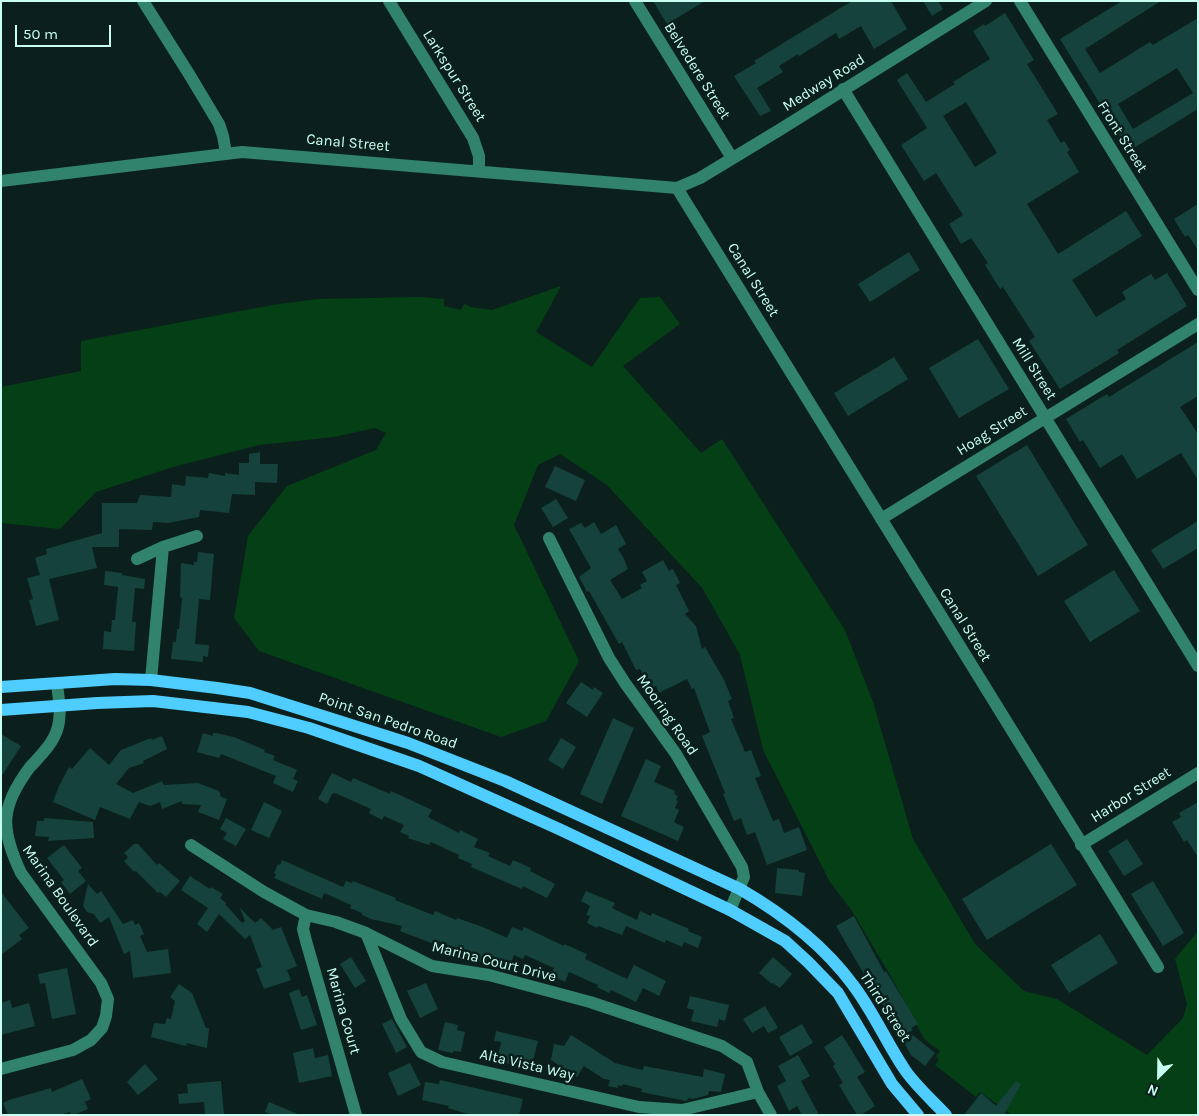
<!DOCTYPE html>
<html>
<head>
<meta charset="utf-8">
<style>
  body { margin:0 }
  #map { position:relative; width:1199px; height:1116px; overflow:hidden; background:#0b201c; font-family:Karla,sans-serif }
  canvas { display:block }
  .frame { position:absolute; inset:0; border:2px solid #c9fff3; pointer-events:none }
  .north { position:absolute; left:1134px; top:1051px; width:50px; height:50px; -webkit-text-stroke:4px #0b201c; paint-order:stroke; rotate:203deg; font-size:14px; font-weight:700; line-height:20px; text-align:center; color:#c9fff3 }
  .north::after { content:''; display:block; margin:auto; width:18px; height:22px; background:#c9fff3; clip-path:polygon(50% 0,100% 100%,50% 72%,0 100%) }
  .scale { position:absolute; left:15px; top:25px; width:96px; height:22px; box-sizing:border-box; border:2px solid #c9fff3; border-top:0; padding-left:6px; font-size:15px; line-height:18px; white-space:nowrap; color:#c9fff3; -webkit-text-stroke:4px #0b201c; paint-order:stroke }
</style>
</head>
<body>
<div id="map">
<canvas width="1199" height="1116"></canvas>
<div class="frame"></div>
<div class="north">N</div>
<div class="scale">50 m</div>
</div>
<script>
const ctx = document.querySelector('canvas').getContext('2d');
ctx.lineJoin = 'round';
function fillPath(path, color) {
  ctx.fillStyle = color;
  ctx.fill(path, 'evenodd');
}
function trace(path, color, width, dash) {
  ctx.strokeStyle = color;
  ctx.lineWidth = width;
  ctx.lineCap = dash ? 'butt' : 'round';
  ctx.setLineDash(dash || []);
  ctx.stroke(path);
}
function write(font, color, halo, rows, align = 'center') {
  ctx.font = font + ' Karla,sans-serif';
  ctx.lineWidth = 5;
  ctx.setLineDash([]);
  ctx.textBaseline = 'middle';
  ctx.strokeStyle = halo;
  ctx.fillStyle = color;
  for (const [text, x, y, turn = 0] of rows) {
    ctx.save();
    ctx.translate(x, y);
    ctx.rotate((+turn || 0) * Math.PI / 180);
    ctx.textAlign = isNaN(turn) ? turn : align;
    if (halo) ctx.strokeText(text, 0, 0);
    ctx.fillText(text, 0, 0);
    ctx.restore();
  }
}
fillPath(new Path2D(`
  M561,286L536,332L592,367L640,298L660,297L680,324L623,366L701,453L722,439L845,630L873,702L913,839L975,944L1024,991L1057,999L1147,1055L1183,1018L1187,1004L1175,959L1198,931V1115H1012L980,1092L976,1097L935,1065L939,1060L936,1056L940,1051L924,1039L893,980L852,911L830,882L763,750L740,655L703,589L607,485L560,454L538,465L514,525L579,661L546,721L501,737L259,651L234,618L248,536L287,486L376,450L386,433L375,428L334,437L259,445L173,467L96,492L60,529L1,523V387L81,371V341L272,305L317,299L420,297L444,299V306L461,310L464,304L471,307L492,310Z`), '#053f16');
fillPath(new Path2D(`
  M653,1H705L667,24Z
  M852,1H891L907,29L874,49L861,26L839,39L836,33L799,56L798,54L779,66L783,72L757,88L771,111L760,116L734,76L756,63L754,61Z
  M923,1H938L943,9L932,16Z
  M1122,1H1161L1085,49L1100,73L1150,42L1153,45L1198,18V109L1129,151L1060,39ZM1177,68L1193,93L1133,129L1118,104Z
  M1005,13L1034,60L1027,64L1058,114L1047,120L1061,143L1064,141L1070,150L1067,152L1079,172L1027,204L1058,254L1126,211L1142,236L1072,280L1096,317L1126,299L1122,292L1151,274L1155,280L1167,273L1187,306L1117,350L1119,353L1060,389L1029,341L1035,337L1003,287L1000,289L985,265L988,263L971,238L961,244L949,224L963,215L936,173L924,181L901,145L927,128L897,80L907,73L926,102L955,84L953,82L990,59L973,31L984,24L985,26ZM966,102L997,153L975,167L943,116Z
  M1198,204V250L1188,235L1185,237L1174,219Z
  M909,252L920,270L870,302L858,284Z
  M978,339L1009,389L959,418L929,368Z
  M1198,342V396L1180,407L1198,434V480L1181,453L1137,479L1122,454L1100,468L1083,440L1080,442L1066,419L1107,394L1109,397Z
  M894,357L908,379L848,416L834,393Z
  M1027,445L1088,545L1038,576L976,476Z
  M260,452V464H278L277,483L255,482V495L232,494L229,513L200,510L199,517L168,523L153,522L152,530L119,529V547H92L97,568L49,579L59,620L36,626L29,600L33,599L27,578L40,575L35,558L47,554L46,549L102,533V503H137L140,495L171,497L172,484L185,486L186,476L208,478L209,473L225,476V473L239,475V463H249V454Z
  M555,466L585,480L576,501L545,487Z
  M556,499L568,518L553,527L541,508Z
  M1198,521V548L1163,569L1151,550Z
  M594,522L601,534L616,525L626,544L618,549L623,557L628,569L610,580L622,599L642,588L640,585L647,581L642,572L663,560L669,571L673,569L680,583L676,585L689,611L685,614L696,626L702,649L705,647L724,680L732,699L728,701L734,718L731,719L745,752L751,750L761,776L755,778L773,821L779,819L784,833L799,827L807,850L767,865L755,832L747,835L741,818L734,821L723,794L725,793L702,736L710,732L694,688L692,689L687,679L659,693L656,686L652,688L640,669L636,670L622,642L619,644L589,591L587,592L579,577L591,568L569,529L581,523L585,528Z
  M198,552L214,554L210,600L199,599L195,644L209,645L208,657L203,656V662L171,659L173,642H176L177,629H179L182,598L180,597L181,563L194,565V562H197Z
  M1114,570L1140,611L1090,642L1064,601Z
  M105,571L122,573V575L145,579L144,589L135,588L132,622H136L134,651L103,649L104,631L111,632L112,620H115L118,587L104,585Z
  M581,682L593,690L594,687L603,693L587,717L566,703Z
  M613,718L634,728L602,804L580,794Z
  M203,733L213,736V733H216L234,737L265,750L264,752L275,756L273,760L297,770L293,779L298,781L293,792L273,783L276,776L221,754L219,758L197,752Z
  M1,734L21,746L1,777Z
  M162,736L167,749L143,761L144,763L129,768L116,784L133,793L162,781L164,785L198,783L219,791L221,797L227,799L219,820L198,812L201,805L182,804V801L162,809L160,802L150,806L139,802L130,819L100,807L95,820L53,802L59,786L69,767L72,769L90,748L109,765L121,750L151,738L152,740Z
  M561,738L576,747L563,769L548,760Z
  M646,759L661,766L654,782L675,791L674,794L678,796L676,800L678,801L675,808L679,810L674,822L684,827L678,841L621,816Z
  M332,773L351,782L353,778L390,794L391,791L432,810L428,817L459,833L460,830L478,839L474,847L490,853L488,856L510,866L513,860L531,868L530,871L555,884L547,898L523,886L522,889L471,867L472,864L458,858L459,855L431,842L429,845L408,838L409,836L400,832L404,825L384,816L382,820L369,813L371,809L335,793L332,794L327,804L318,799Z
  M264,802L282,811L269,838L251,830Z
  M1198,802V857L1187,840L1184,842L1172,822L1181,817L1179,813Z
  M44,818L93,822L94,838L48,841L49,837L35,836L37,821H44Z
  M226,818L246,829L236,846L223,839L227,833L220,829Z
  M1127,839L1143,864L1124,876L1108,851Z
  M134,844H138L157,865L159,863L180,881L166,897L160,892L158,893L136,871L134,872L124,861L128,857L124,853Z
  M1051,844L1077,885L987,940L962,899Z
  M64,845L82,868L78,871L86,881L70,894L61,882L64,880L47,858Z
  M282,860L343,887L346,881L352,883L353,881L396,898L395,900L433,915L435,911L456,920L457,918L483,927L507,938L512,927L522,931L524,927L564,946V944L587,954L585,959L627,979L634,965L666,981L659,996L643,988L636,1002L611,990L609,993L597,987L598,985L569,972L565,982L551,975L554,968L525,955L523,959L514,955L508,971L491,964L490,966L478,960L479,958L436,940L434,944L400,931L402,926L371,919L362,915V913L350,908L351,905L324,893L322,899L274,878L276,874L274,873L278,864L280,865Z
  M777,868L799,870V872L805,873L802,896L775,893Z
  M190,876L210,889L211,887L223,894L220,898L226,903L225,904L242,923L245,921L240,908L255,923L261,918L273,930L281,927L297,966L287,970L291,980L264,989L256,969L262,967L250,935L245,939L219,914L207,932L197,924L208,908L181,890Z
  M1153,881L1184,933L1163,946L1131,894Z
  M88,884L97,894L101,891L123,924L133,920L135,925L139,923L144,934L140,936L147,952L168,949L171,973L133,978L130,951L124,954L109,917L100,923L94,914L87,912L83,906Z
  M586,891L615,903L612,908L637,920L640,911L651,916L652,913L689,929L688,931L702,937L698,948L684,942L682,947L666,940L665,943L626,926L622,935L598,926L597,928L587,923L590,916L586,915L590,906L581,901Z
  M1,892L29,928L19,935L22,939L1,955Z
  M854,916L884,972L886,971L918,1024L911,1028L913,1030L909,1032L935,1053L925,1066L911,1055L836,926Z
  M1100,934L1118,963L1069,993L1051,965Z
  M351,957L366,981L355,988L340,964Z
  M773,957L792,974L780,988L773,983L772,984L759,973Z
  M67,968L76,1014L52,1019L45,983L40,984L38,974Z
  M426,983L438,1009L420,1018L407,991Z
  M179,984L192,993L206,1028H209L207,1048L187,1043L186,1046L151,1037L154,1023L165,1024L167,1018L171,1019L175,1001L170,997Z
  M299,989L302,997L307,995L317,1025L301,1030L289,993Z
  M690,996L729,1005L725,1021L719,1019L717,1027L691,1021L694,1010L687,1008Z
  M10,1000L12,1008L29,1003L35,1026L1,1035V1003Z
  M765,1006L778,1028L768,1033L764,1026L752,1033L743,1019Z
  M392,1019L407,1047L396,1053L382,1024Z
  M445,1022L458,1025L457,1030L465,1032L461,1052L453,1051V1053L438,1050Z
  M802,1024L813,1043L790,1056L779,1037Z
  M496,1031L538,1041L532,1065L517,1062L516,1065L497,1061L501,1042L494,1041Z
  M571,1035L615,1063L638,1069L643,1070L644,1066L703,1077L704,1069L725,1074L721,1092L709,1091L708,1095L693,1099L689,1098L686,1101L641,1092L642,1089L623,1084L622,1086L618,1085V1088L608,1086L610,1080L604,1079L584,1066L577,1077L551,1060L554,1044L564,1046Z
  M842,1035L865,1072L857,1077L875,1106L861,1115H857L839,1085L843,1083L833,1066L835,1064L824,1047Z
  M313,1048L315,1058L328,1055L332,1076L299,1083L293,1053Z
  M798,1055L810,1076L801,1081L819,1115H802L797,1106L789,1111L777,1086L786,1081L778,1066Z
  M410,1063L421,1085L398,1096L388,1073Z
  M145,1064L158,1079L138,1095L127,1082Z
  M82,1079L91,1099L85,1102L88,1109L74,1115H71L70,1112L59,1115H8L3,1103L9,1100L51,1088L52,1092Z
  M440,1080L523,1099L519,1115H471L448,1108L449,1106L422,1100L425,1082L439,1084Z
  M221,1081L224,1115H205L204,1102L179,1104L178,1094L188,1093L187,1084Z
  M1016,1081L1021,1084L1005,1113L1007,1115H964L981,1093L996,1106Z
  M269,1102L298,1114V1115H273L265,1112Z`), '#15423c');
trace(new Path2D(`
  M143,1L189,74L219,124L223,136L226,153
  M389,1L473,138L479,156V171
  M635,1L732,158
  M1020,1L1198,290
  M843,89L1198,666
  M1,181L242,152L677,188L700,178L781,129L986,1
  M677,188L1158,967
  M881,519L1198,324
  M549,538L609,658L625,683L676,754L742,867L744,877L730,910
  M137,559L163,547L197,536
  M151,680L163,547
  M191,845L264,892L306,915L336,922L366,933L432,966L489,975L590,1002L722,1046L747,1062L758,1092L771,1115
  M1081,845L1198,773
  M306,915L303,929L306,941L356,1115
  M366,933L401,1019L421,1052L442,1062L639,1107L682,1110L758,1092
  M1,1069L73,1050L91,1040L102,1028L106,1016L108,999L101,983L21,873C0,828 0,807 30,767C39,757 49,748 54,737C63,721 59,701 57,684`), '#31836b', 12);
trace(new Path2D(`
  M1,687L115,679L151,680L217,688L250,693L408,743L505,781L740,889C783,914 823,944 853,985C873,1011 886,1042 905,1070C916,1086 932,1100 946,1115
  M1,710L97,703L153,701L248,712L309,728L419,766L559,829L730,910L785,941L808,962L838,993L892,1084L918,1115`), '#50cdff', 12);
write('15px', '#c9fff3', '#0b201c', [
  ["Belvedere Street",697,71,58],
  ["Larkspur Street",454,76,58],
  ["Medway Road",824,83,-32],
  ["Front Street",1122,137,58],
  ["Canal Street",348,143,5],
  ["Canal Street",753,280,58],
  ["Mill Street",1034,369,58],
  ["Hoag Street",992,431,-32],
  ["Canal Street",965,625,58],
  ["Mooring Road",667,715,55],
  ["Point San Pedro Road",388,721,19],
  ["Harbor Street",1131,795,-32],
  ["Marina Boulevard",60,896,55],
  ["Marina Court Drive",494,962,14],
  ["Third Street",885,1007,57],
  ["Marina Court",343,1011,74],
  ["Alta Vista Way",527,1065,13]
]);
</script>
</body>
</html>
